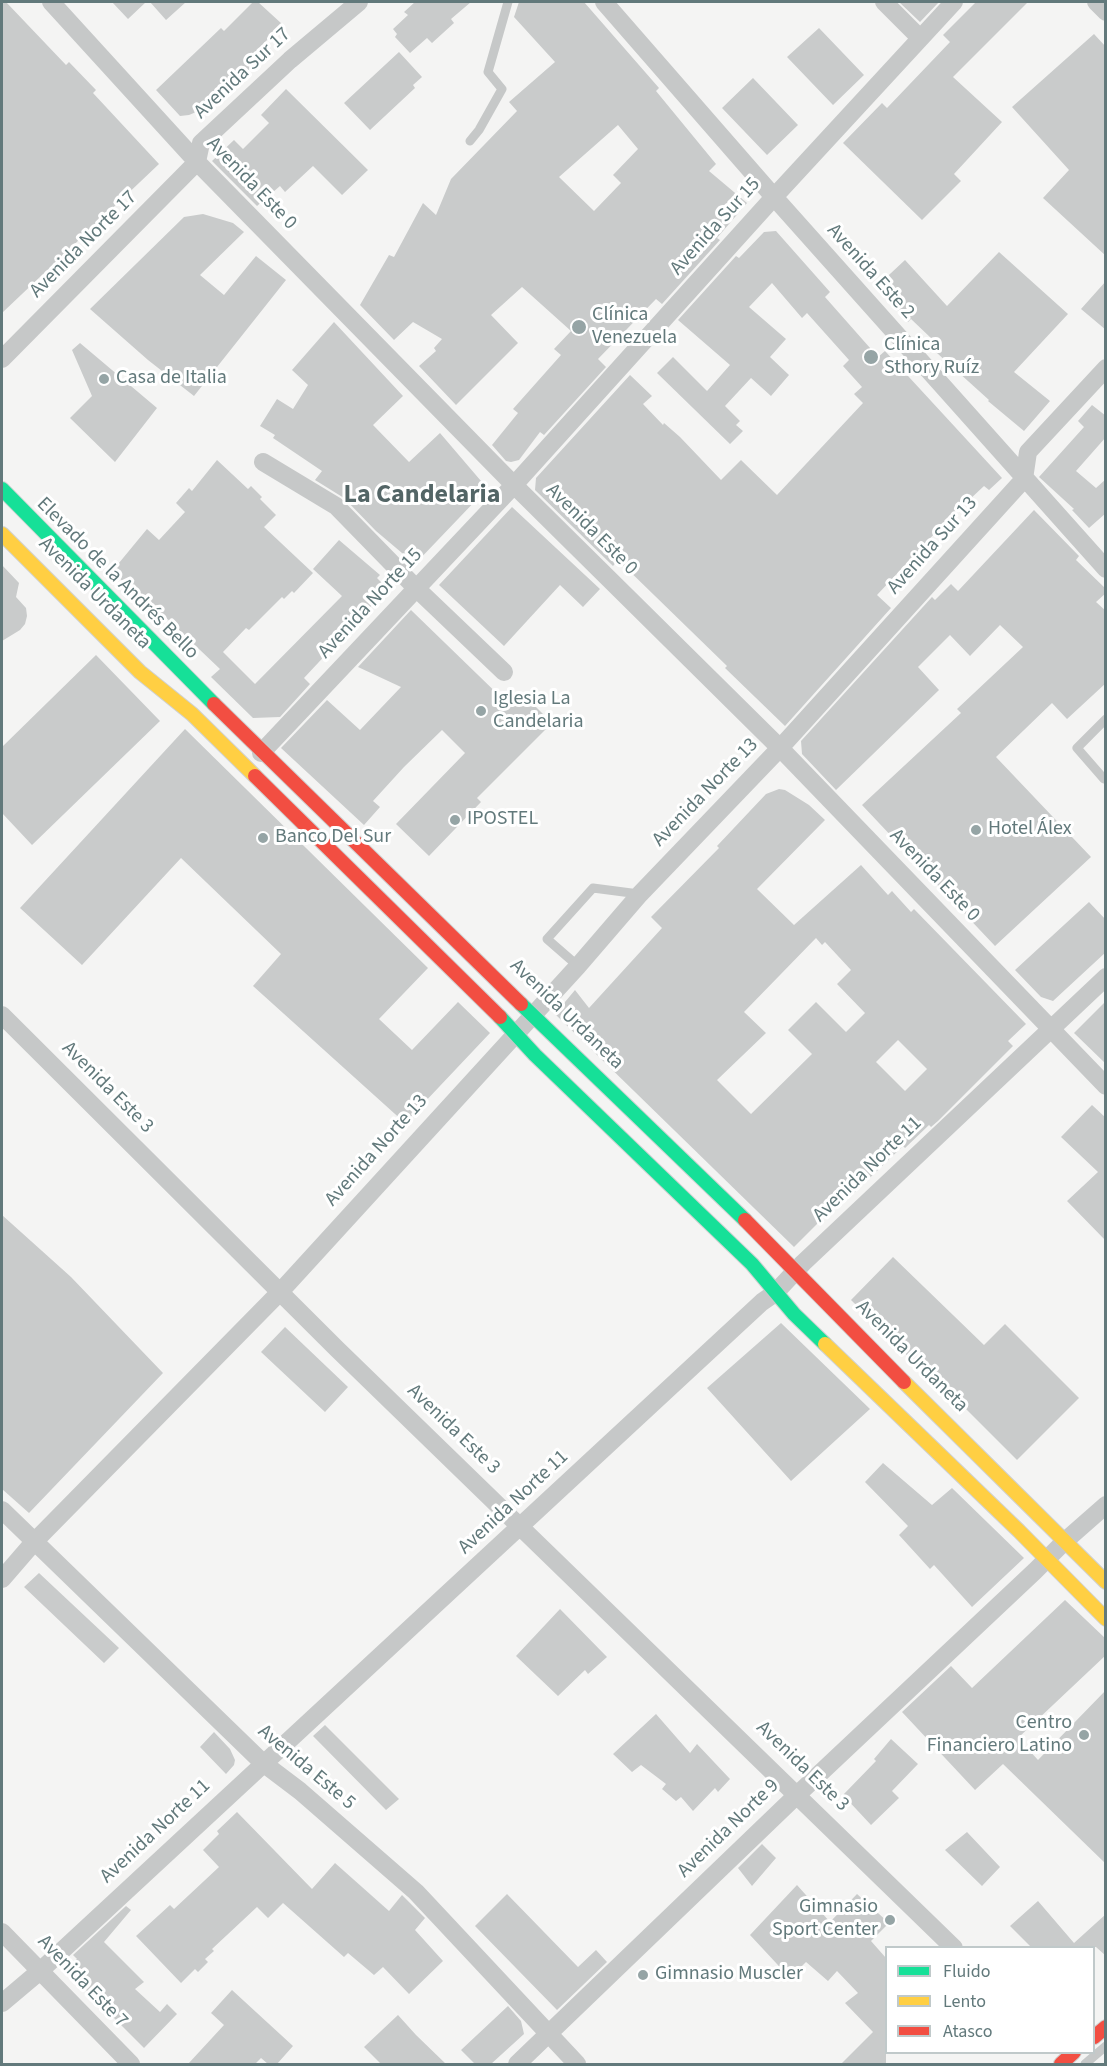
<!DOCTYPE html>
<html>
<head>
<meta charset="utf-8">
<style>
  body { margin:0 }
  #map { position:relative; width:1107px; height:2066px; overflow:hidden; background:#f4f4f3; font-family:"Source Sans 3",sans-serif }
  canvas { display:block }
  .frame { position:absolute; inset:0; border:3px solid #62797b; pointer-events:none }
  .legend { position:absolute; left:885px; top:1946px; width:210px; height:108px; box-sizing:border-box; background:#fff; border:2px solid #c0c9ca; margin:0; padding:8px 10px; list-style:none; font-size:18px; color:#62797b }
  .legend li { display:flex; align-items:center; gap:12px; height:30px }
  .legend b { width:30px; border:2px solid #c0c9ca }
</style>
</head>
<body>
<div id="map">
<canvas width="1107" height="2066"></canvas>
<div class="frame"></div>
<ul class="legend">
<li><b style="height:8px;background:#16e098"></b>Fluido</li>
<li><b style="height:8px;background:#ffcf43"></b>Lento</li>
<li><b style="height:8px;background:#f24e42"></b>Atasco</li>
</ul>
</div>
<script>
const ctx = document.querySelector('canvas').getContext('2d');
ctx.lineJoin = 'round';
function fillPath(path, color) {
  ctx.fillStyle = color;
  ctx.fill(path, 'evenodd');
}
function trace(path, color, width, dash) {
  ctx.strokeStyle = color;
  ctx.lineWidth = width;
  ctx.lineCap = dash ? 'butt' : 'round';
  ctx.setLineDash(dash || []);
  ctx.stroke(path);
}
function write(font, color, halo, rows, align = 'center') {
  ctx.font = font + ' "Source Sans 3",sans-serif';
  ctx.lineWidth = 6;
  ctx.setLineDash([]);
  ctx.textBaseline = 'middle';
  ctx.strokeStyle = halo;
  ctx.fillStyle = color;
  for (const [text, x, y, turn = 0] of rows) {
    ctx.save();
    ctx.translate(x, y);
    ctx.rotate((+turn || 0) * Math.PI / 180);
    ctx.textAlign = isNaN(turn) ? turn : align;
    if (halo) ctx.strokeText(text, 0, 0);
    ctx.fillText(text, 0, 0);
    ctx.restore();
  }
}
fillPath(new Path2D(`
  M2,2H6L66,65L69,62L96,90L93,93L159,164L2,313Z
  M112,2H146L128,19Z
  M150,2H186L166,20Z
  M253,2H258L282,24L250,58L256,64L201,110L189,115L180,116L156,90L221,28L224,31Z
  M415,2H471L451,19L454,23L432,43L427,38L410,53L395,37L397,34L393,29L408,15L404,12Z
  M519,2H584L659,88L656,91L716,164L709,171L747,203L717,238L720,240L662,304L656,299L598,359L606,367L544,435L540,432L519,460L511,462L506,461L492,445L518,413L513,409L561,355L554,349L571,331L522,287L491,315L518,343L456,405L419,366L436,351L434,348L442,339L413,322L394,340L360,305L389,255L394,257L423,203L436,215L451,179L517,111L509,102L555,62L514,17ZM618,125L638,149L613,175L621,183L594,211L559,177Z
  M899,2H939L920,22Z
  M976,2H1028L953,77L1002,122L954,174L961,181L922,220L843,143L882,103L887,108L950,42L943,35Z
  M819,28L864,75L833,105L787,57Z
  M1094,34L1106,47V256L1043,198L1069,170L1012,107Z
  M399,52L422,77L413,85L415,88L370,130L344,103Z
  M753,78L798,125L767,155L722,108Z
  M286,89L368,170L342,195L313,166L285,192L280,186L257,206L212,161L234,140L243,149L269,123L261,115Z
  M203,214L233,223L244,232L200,275L224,295L256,256L286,280L194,396L148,360L90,309L184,217Z
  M776,231L830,292L825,297L878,357L885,351L1002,478L989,490L984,486L968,501L966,500L877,595L891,608L785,726L725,668L727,666L618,560L613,566L535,490L536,478L630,375L652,396L643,404L663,425L664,423L680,437L721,480L741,460L777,495L863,403L854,394L862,387L843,366L849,360L807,313L802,318L772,283L749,307L786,339L770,357L789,375L771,396L751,378L725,406L740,421L736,425L743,431L730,444L657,373L673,357L707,391L730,365L678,320L736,256L739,258L764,232Z
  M999,252L1068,314L1014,372L1050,401L1024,431L988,401L989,400L927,344L932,339L911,319L908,322L876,287L905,260L947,306Z
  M1106,281V330L1081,309Z
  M334,322L403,396L373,425L409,462L440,433L481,481L482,492L480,496L415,564L376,531L344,498L315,480L322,471L273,438L275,435L260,426L277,399L293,409L308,385L292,370Z
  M80,343L157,408L115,462L70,418L92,396L72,350Z
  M1092,405L1106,416V437L1076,471L1096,488L1106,479V513L1089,528L1072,510L1074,509L1039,477L1084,427L1078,421Z
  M217,460L248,489L251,486L262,497L260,499L276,515L264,527L313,573L294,593L292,591L284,599L282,597L249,630L246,628L223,652L255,684L342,596L313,569L339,540L380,575L377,578L382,583L369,598L374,603L304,678L310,684L280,717L253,718L211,677L220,669L137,590L134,594L115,573L114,569L147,529L159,540L185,512L176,503L189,488L192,491Z
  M512,507L600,589L583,607L560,585L504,646L439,585Z
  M1034,510L1079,556L1076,560L1106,589V593L1096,602L1106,611V683L1067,719L1052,703L996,757L1091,857L995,946L862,805L961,713L957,709L1023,647L1000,625L970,656L950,635L918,667L939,690L836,790L802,754L801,741L932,597L935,600L951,584L958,591Z
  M2,565L19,583L16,597L26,608L27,616L25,624L20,630L2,641Z
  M411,610L511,707L524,695L552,723L477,798L481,802L429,856L396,824L465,753L442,730L404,767L373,801L380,807L364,825L281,748L327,700L360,730L401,687L358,667Z
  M96,655L160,721L32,845L2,813V747Z
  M185,729L428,968L379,1019L412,1050L458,1002L490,1033L405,1123L253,986L281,954L181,858L82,965L20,908Z
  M779,789L785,790L809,805L825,820L757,889L794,925L861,865L888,895L892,891L911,912L914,909L1026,1024L1008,1041L1013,1046L938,1121L931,1127L929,1125L905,1148L903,1146L853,1194L850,1191L794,1247L555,1014L575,990L589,1008L662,928L651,917L719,848L717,846L766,794ZM816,938L822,945L825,942L851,970L837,984L865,1013L846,1032L816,1002L788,1030L812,1054L751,1114L717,1080L766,1033L744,1012ZM898,1040L927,1069L905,1091L876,1062Z
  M1089,902L1106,920V952L1053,1001L1041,997L1015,970Z
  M1106,1001V1064L1074,1033Z
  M1092,1105L1106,1118V1241L1067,1201L1098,1172L1061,1137Z
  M2,1215L71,1277L163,1373L29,1513L2,1489Z
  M893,1257L984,1345L1005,1324L1079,1398L1017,1460L926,1369L923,1371L851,1300Z
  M781,1323L870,1409L791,1481L707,1388Z
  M285,1327L348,1387L325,1412L261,1352Z
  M883,1463L932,1505L952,1488L1024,1558L972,1607L934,1565L930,1569L899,1535L908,1526L865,1482Z
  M39,1573L119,1648L104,1663L24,1587Z
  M1065,1600L1106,1639V1655L1018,1738L1038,1760L1106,1690V1864L1003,1764L975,1790L902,1712L951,1666L972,1688Z
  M560,1609L607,1657L588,1674L585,1670L558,1696L516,1656Z
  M656,1714L690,1753L697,1744L730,1779L718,1792L715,1788L693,1811L681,1797L676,1801L662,1789L666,1784L641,1765L632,1772L613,1754Z
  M325,1725L399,1799L386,1810L313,1736Z
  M214,1732L230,1749L235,1760L234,1765L226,1774L200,1747Z
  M891,1739L918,1764L892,1791L899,1798L871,1825L843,1795L876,1761L874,1759Z
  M237,1812L312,1889L335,1863L389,1911L402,1895L425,1918L415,1930L443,1961L409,1994L383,1967L374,1975L348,1953L344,1957L283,1903L268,1918L257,1907L212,1949L214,1951L205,1959L208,1962L198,1972L195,1969L181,1983L136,1936L170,1905L174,1909L219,1867L203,1850L219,1834L217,1831Z
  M967,1832L1000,1867L982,1886L945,1850Z
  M762,1844L776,1858L752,1886L738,1868Z
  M797,1885L830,1922L857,1894L889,1923L871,1941L886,1958V2064H841L873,2032L845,2003L858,1993L837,1971L828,1981L806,1962L790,1978L750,1935Z
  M507,1894L578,1967L596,1950L607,1962L557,2010L475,1926Z
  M1038,1901L1074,1943L1106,1914V1956L1096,1947H1031L1010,1926Z
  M126,1906L131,1910L104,1942L144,1982L135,1989L160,2012L167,2004L177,2014L144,2048L66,1970L77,1959L73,1955Z
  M232,1990L293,2046L277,2064H268L261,2058L255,2064H188L224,2025L211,2013Z
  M508,2006L521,2021L524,2034L491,2064H475L461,2050Z
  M398,2015L416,2035L446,2064H381L364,2047Z`), '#c9cbcb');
const fast = new Path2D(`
  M2,489L214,704
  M521,1004L745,1220
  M500,1017L535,1055L752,1264L794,1314L825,1344`);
const slow = new Path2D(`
  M2,534L140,672L192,714L255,776
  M825,1344L1019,1531L1106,1619
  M904,1382L1106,1582`);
const jam = new Path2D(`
  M214,704L521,1004
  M255,776L500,1017
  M745,1220L904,1382
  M1094,2037L1106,2027
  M1061,2064L1074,2052`);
trace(fast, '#cfd1d1', 16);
trace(slow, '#cfd1d1', 16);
trace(jam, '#cfd1d1', 16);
trace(new Path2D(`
  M470,141L479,130L502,89L488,72L508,2
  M1104,779L1077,748L1106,719
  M578,966L547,939L593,888L639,894
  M1085,2064L1106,2046`), '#c6c8c8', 9);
trace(new Path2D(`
  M51,2L197,162L514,485L780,748L1106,1086
  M604,2L774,197L1106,569
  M884,2L920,38
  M1096,2L1106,12
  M197,162L201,143L290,60L359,2
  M2,359L197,162
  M263,462L336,506L417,589L504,672
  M261,753L514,485L774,197L954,2
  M2,1015L337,1349L954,1948
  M2,1510L263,1763L300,1791L416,1892L577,2064
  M2,1579L34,1542L280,1292L578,966L640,894L780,748L1024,479L1028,452L1106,368
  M2,1932L131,2064
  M2,2003L40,1971C280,1747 522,1526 762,1302L775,1293L803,1263L1106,977
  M517,2064L798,1794L1035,1571L1065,1541L1106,1505`), '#c6c8c8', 18);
trace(fast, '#16e098', 14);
trace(slow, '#ffcf43', 14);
trace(jam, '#f24e42', 14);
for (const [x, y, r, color] of [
  [579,327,8,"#95a4a5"],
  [871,357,8,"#95a4a5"],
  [104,379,6,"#95a4a5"],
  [481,711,6,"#95a4a5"],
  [455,820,6,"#95a4a5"],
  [976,830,6,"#95a4a5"],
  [263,838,6,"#95a4a5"],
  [1084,1735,6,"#95a4a5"],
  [890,1920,6,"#95a4a5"],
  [643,1975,6,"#95a4a5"]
]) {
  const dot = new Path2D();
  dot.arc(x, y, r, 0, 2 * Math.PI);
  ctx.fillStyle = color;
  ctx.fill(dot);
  trace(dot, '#fff', 2);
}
write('20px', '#62797b', '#fff', [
  ["Avenida Sur 17",243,74,-43],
  ["Avenida Este 0",251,184,46],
  ["Avenida Sur 15",716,227,-48],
  ["Avenida Norte 17",84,245,-45],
  ["Avenida Este 2",870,272,48],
  ["Avenida Este 0",591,530,45],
  ["Avenida Sur 13",933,546,-48],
  ["Elevado de la Andrés Bello",117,579,45],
  ["Avenida Urdaneta",94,594,45],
  ["Avenida Norte 15",371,604,-47],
  ["Avenida Norte 13",706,793,-46],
  ["Avenida Este 0",934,876,46],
  ["Avenida Urdaneta",566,1015,44],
  ["Avenida Este 3",107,1088,45],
  ["Avenida Norte 13",377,1151,-48],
  ["Avenida Norte 11",868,1170,-44],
  ["Avenida Urdaneta",911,1357,45],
  ["Avenida Este 3",453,1430,44],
  ["Avenida Norte 11",514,1503,-43],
  ["Avenida Este 3",802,1767,44],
  ["Avenida Este 5",306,1768,40],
  ["Avenida Norte 9",729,1829,-44],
  ["Avenida Norte 11",156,1832,-43],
  ["Avenida Este 7",82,1982,46]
]);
write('20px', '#62797b', '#fff', [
  ["Clínica",592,316],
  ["Venezuela",592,339],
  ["Clínica",884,346],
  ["Sthory Ruíz",884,369],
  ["Casa de Italia",116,379],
  ["Iglesia La",493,700],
  ["Candelaria",493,723],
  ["IPOSTEL",467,820],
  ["Hotel Álex",988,830],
  ["Banco Del Sur",275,838],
  ["Centro",1072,1724,"right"],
  ["Financiero Latino",1072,1747,"right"],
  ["Gimnasio",878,1908,"right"],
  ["Sport Center",878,1931,"right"],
  ["Gimnasio Muscler",655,1975]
], 'left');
write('bold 26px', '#536566', '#fff', [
  ["La Candelaria",422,496]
]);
</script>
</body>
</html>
